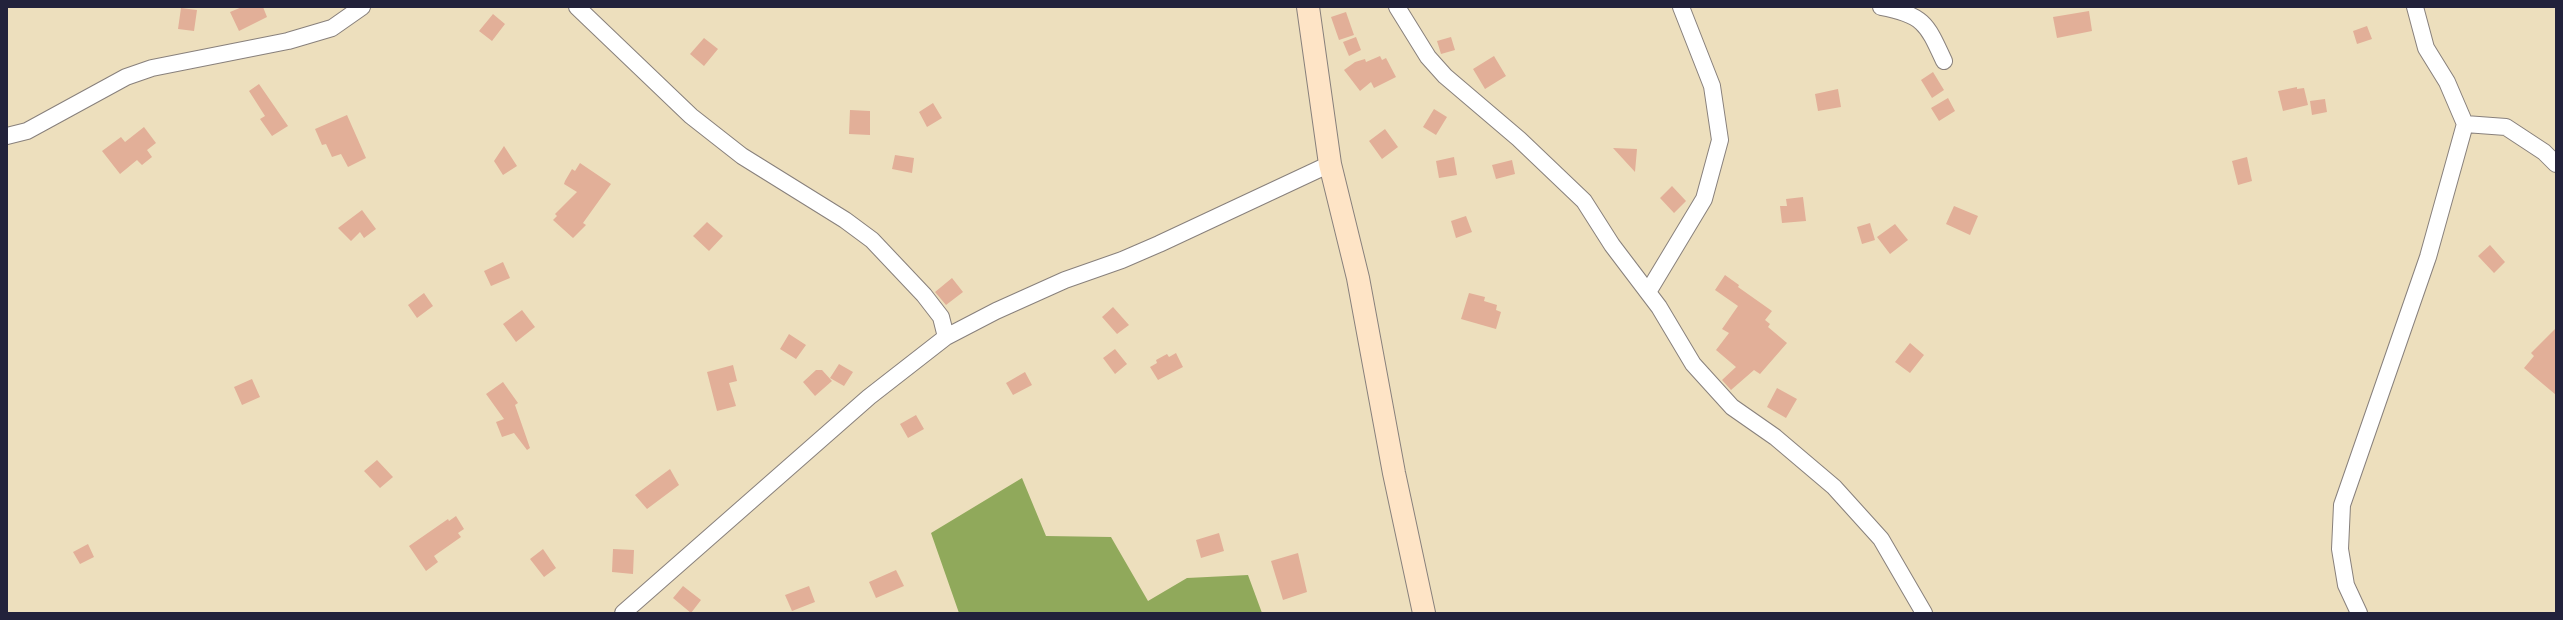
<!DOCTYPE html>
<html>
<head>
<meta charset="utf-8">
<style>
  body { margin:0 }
  #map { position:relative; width:2563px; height:620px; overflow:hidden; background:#eddfbd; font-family:"Libre Caslon Text",serif }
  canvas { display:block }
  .frame { position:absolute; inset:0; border:8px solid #22223b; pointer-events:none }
</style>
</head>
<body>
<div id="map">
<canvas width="2563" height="620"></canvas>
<div class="frame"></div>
</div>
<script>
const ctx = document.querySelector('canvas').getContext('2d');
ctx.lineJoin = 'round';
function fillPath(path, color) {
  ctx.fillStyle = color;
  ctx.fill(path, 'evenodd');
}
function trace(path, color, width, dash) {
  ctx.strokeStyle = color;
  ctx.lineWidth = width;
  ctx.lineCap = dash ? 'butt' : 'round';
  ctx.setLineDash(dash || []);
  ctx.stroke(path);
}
fillPath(new Path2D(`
  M1022,478L1046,536L1111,537L1148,601L1187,578L1248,575L1262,613H959L931,533Z`), '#90a95b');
fillPath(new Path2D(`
  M242,7H263L267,17L239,31L230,12Z
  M181,8L197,10L194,31L178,29Z
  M2089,11L2092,31L2057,38L2053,17Z
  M1346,12L1354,35L1339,40L1331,17Z
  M493,14L505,24L492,41L479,31Z
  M2367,26L2372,39L2357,44L2353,31Z
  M1356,37L1361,50L1349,56L1343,42Z
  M1451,37L1455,50L1441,54L1437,41Z
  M704,38L718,49L704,66L690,54Z
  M1380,56L1382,60L1386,58L1396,77L1374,88L1371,82L1360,91L1344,70L1355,62L1365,59L1366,62Z
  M1494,56L1506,76L1485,89L1473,69Z
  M1933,72L1944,90L1932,98L1921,80Z
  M259,84L288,126L272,136L260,119L265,116L249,91Z
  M2297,87V89L2304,88L2308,105L2283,111L2278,91Z
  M1838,89L1841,107L1818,111L1815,94Z
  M1948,98L1955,111L1939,121L1931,108Z
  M2325,99L2327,112L2312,115L2310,101Z
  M933,103L942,118L927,127L919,112Z
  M1434,109L1447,117L1436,135L1423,127Z
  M850,110L870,111V135L849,134Z
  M347,115L366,158L348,167L341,154L332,157L326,144L322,145L315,129Z
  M144,127L156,143L147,150L152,157L142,165L137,160L120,174L102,151L121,137L125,142Z
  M1385,129L1398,147L1382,159L1369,141Z
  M504,146L517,166L503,175L494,161Z
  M1613,148L1637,149L1635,172Z
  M895,155L914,158L912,173L892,169Z
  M1454,157L1457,175L1439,178L1436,161Z
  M2247,157L2252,181L2238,185L2232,161Z
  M1512,160L1515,174L1496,179L1492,165Z
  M580,163L611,184L583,223L586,225L573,238L553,220L557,216L555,214L577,192L564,184L565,181L572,169L575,171Z
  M1672,186L1686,201L1674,213L1660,198Z
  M1803,197L1806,221L1782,223L1780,206H1787L1786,199Z
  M1954,206L1978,216L1970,235L1946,224Z
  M362,210L376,229L364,238L360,232L351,241L338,228Z
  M1466,216L1472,232L1456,238L1451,221Z
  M707,222L723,236L709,251L693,236Z
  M1870,223L1875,240L1862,244L1857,227Z
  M1895,224L1908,240L1890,254L1877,237Z
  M2490,245L2505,262L2494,273L2478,256Z
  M503,262L510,278L491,286L484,271Z
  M1725,275L1739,285L1738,287L1772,311L1765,320L1770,324L1768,327L1787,343L1760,374L1754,370L1731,390L1722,380L1736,367L1716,350L1729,333L1722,329L1738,306L1715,290Z
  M952,278L963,292L946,305L935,292Z
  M424,293L433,306L417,318L408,305Z
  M1469,293L1485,297L1484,301L1497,305L1496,310L1501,312L1496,329L1461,319Z
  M1113,307L1129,325L1117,334L1102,317Z
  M522,310L535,327L516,342L503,324Z
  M2556,328V395L2524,368L2534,356L2531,353Z
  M789,334L806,345L796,359L780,349Z
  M1910,343L1924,355L1910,373L1895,362Z
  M1115,349L1127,364L1115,374L1103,358Z
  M1176,353L1183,367L1158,380L1150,367L1157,363L1156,360L1167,354L1169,357Z
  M839,364L853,372L844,386L830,378Z
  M733,365L737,381L729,383L736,406L717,411L707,372Z
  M816,370H822L832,381L815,396L803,382Z
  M1025,372L1032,385L1013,395L1006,383Z
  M252,379L260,397L242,405L234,387Z
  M503,382L518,403L515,405L530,448L527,450L514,433L502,437L496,422L504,419L486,394Z
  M1777,388L1797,399L1786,418L1767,407Z
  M916,415L924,429L908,438L900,424Z
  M377,460L393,477L380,488L364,471Z
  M670,469L679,485L647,509L635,495Z
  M456,516L464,529L458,533L461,537L434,556L438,562L426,571L409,546L448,519L449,521Z
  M1219,533L1224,551L1201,558L1196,540Z
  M88,544L94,557L80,564L73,552Z
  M543,549L556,568L544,577L530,559Z
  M613,549L634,550L633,574L612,572Z
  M1298,553L1307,592L1283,600L1271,561Z
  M896,570L904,586L876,598L869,582Z
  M683,586L701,600L691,613L673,598Z
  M809,586L815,602L792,611L785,595Z`), '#e2af98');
const street = new Path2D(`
  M577,7L691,116L742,156L845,220L872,240L924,295L941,317L946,337
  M1397,7L1428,57L1445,76L1519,139L1584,201L1612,245L1659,307L1693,364L1732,407L1775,437L1834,487L1881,539L1924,613
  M1881,7C1924,15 1927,24 1944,61
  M2415,7L2426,48L2447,82L2465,124L2506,127L2544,152L2556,164
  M7,136L27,131L126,77L152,68L288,41L332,28L362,7
  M1648,292L1704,199L1720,140L1712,86L1681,7
  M623,613L869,397L946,337L996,311L1065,280L1122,260L1159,244L1330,164
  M2359,613L2346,585L2340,549L2342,505L2428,257L2465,124`);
const secondary = new Path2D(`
  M1308,7L1330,164L1358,278L1394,473L1424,613`);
trace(street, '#88807c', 18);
trace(secondary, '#88807c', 24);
trace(street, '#fff', 16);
trace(secondary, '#fee4c6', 22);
</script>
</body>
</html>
